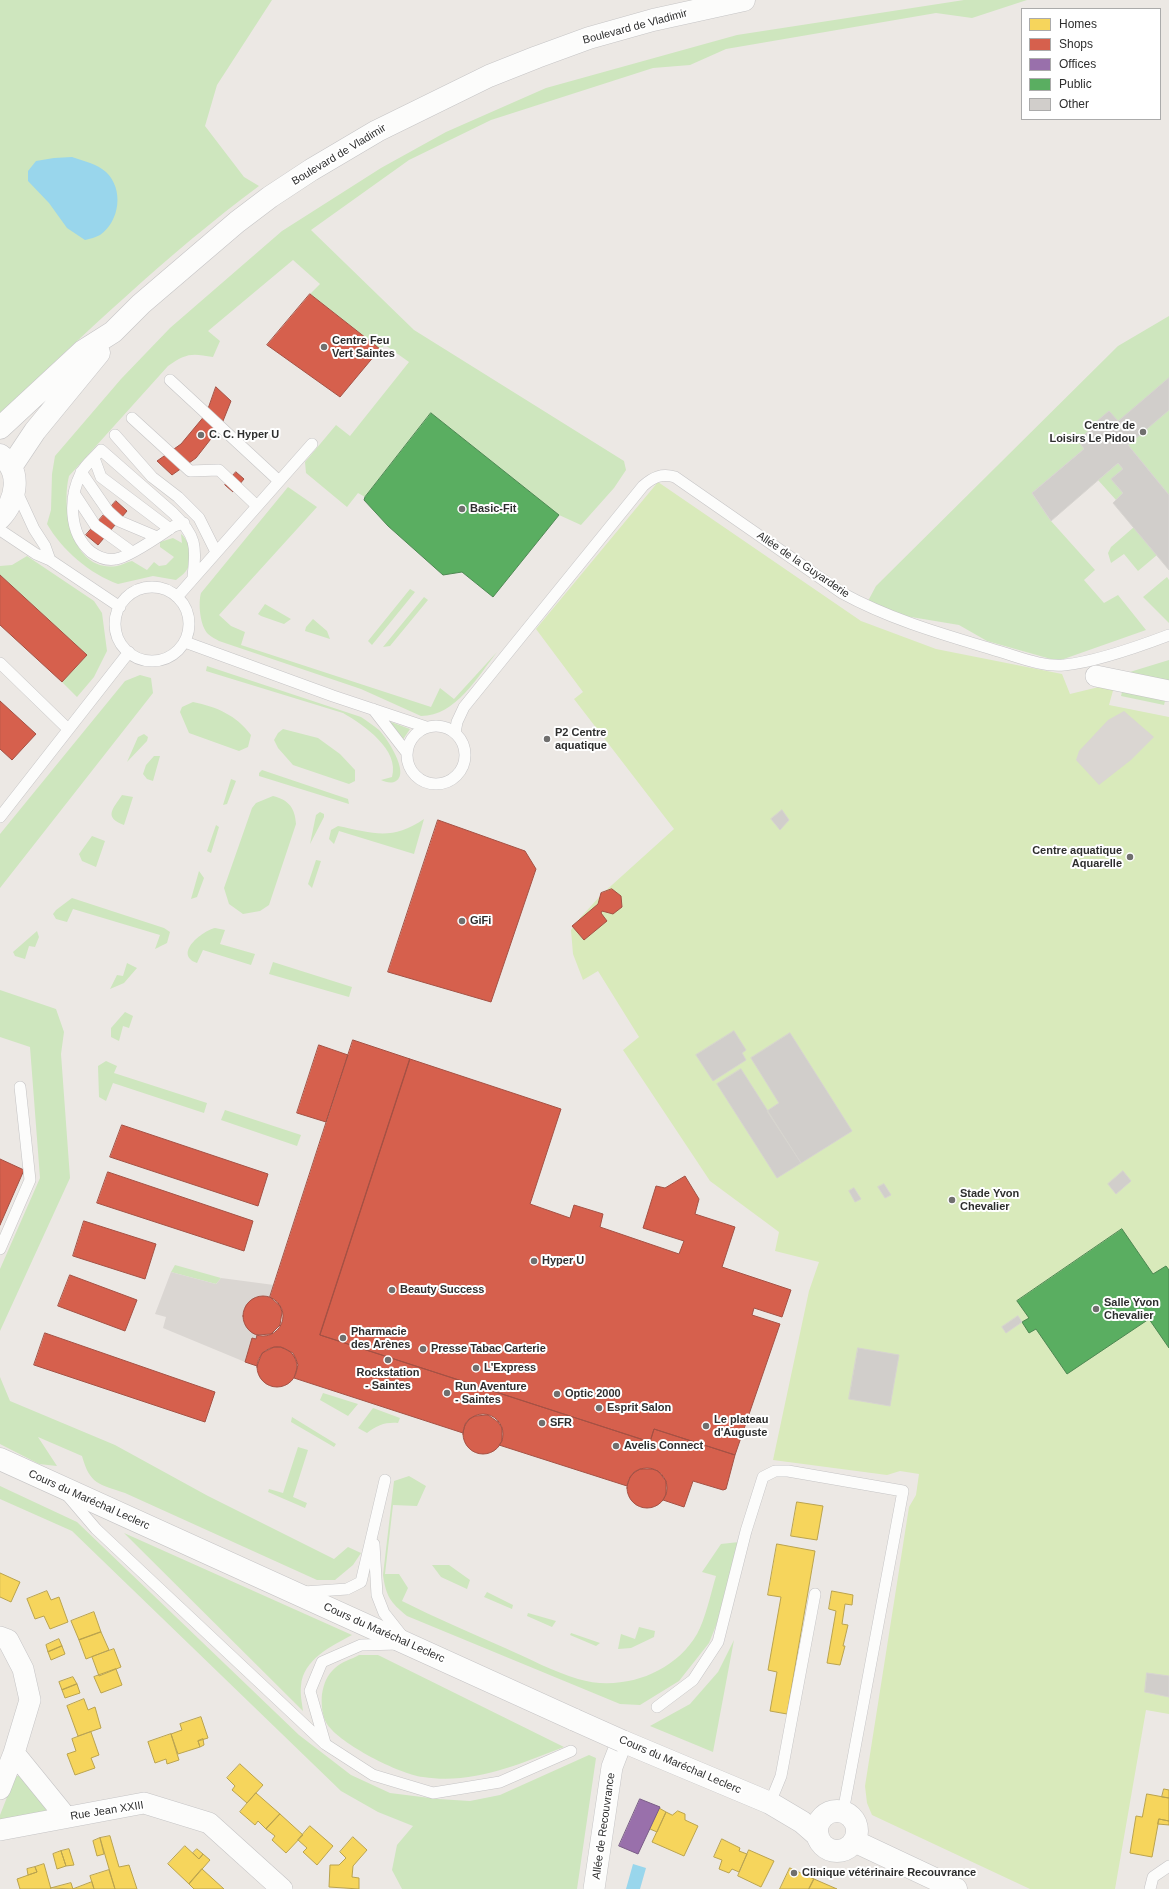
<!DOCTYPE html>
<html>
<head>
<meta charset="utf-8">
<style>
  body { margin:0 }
  #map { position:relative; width:1169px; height:1889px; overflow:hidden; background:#ece8e4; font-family:Helvetica,sans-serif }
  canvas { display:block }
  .legend { position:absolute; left:1021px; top:8px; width:140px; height:112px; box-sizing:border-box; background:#fff; border:1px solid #ababab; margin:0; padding:5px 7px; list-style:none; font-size:12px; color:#2e2e2e }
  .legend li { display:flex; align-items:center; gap:8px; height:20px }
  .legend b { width:20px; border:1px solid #ababab }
</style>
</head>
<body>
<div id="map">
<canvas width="1169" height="1889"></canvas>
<ul class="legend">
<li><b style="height:11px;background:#f6d55c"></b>Homes</li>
<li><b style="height:11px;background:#d6604d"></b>Shops</li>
<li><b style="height:11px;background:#9970ab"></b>Offices</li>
<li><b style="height:11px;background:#5aae61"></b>Public</li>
<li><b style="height:11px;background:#d1cecb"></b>Other</li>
</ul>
</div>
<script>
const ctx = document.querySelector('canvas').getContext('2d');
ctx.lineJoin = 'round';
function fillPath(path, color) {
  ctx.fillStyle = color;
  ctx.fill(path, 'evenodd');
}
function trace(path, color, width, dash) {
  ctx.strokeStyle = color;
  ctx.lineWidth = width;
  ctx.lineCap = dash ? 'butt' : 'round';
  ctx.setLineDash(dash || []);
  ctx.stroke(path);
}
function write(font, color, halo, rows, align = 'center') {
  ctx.font = font + ' Helvetica,sans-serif';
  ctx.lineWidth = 4;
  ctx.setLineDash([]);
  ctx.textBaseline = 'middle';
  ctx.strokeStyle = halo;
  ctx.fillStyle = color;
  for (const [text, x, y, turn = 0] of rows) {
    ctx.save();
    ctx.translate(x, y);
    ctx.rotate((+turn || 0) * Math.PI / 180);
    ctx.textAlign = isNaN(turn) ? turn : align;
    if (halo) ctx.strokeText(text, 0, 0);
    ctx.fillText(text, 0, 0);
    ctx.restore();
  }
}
fillPath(new Path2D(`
  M0,0H272L217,85L205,126L244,177L259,186C166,255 84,335 0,413Z
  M964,0H1027L972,18L936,13L726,49L690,65L653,68L491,120L409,160L311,230L414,330L624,461L626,470L614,488L581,525L559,515L431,413L365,497L358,493L347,507L306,473L305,462L336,425L350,436L409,362L385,345L380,349L310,294L320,284L293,260L208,331L220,341L213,357C192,353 186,353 168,366L69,476C61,508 72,573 117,566C122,565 127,562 132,561L147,570L154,562L159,566L166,565L174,557L160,547V542L173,538L182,543L181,534C191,542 194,561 186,571C183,575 179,577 176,580L153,576L118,584C90,574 62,550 47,524L51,510L52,474L55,456L121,379L170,328L282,231L381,168L446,132L546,88L737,35Z
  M1169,316V495L1128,445L1090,427L1091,429L1078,440L1084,449L1032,493L1051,521L1095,570L1084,580L1104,603L1118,595L1146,630L1058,661L987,641L959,625L899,615L868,601L876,586L1118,346Z
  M1118,463L1123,469L1112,479L1123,493L1116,500L1098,480Z
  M288,487L317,507L219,615L231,626L245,632L241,645L431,707L440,688L454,699L497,652C478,676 456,716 421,716L361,689L219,641C216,639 211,637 208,634C200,626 198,603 201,593Z
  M1134,527L1157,555L1138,571L1124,554L1111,563L1108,553L1111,547Z
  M27,556L94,601L102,613L107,651L94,677L77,697L62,682L87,655L0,575V566L12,565Z
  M1167,577L1169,580V623L1143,597Z
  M410,589L415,592L372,645L368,641Z
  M424,597L428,600L390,646L383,647Z
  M265,604L291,619L284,624L261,616L258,614Z
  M313,619L327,631L330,639L305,631L306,627Z
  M1169,660V685L1120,675Z
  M207,666L361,717C367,721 373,725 379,730C387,738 410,773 396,781C391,784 386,782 381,780L392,777C400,750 364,725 343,713L206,671Z
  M140,675L151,678L153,693L0,888V834L125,681Z
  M1123,688L1166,697L1164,705L1121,696Z
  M193,702C217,707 236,715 251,735L248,747L239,751L189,733L180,712L182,707Z
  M388,721L410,729L402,741Z
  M283,729L318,738L340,754L355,770V781L349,784L293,765L278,748L274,740L278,733Z
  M144,734L148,737L147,741L127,762L138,737Z
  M154,756H160L153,781L147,779L143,774L146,765Z
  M262,770L348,799L349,804L259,776V773Z
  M231,779L236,781L227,804L223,805Z
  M122,795L133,797L124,825C103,817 113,809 122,795Z
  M273,796C289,800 295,808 296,824L269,905L260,911L243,914L229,904L224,888L252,808L256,803Z
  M320,812L324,814V817L310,844L316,815Z
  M424,819L414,854L339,831L334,844L329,839L331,830L338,826C373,833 392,841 424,819Z
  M216,825L219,827L211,853L207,851Z
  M92,836L105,841L96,867L82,861L79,854Z
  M316,860L321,861L312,888L308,884Z
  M199,871L204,878L197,897L191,899Z
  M72,898L164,928L170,932L167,943L155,949L160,935L73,909L67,922L56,919L53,914L56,910Z
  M215,928L225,930L220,944L255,954L251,965L203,950L197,963C173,954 202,931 215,928Z
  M37,931L39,937L35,947L29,946L25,959L15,956L13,952Z
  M273,962L352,987L349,997L269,974Z
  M127,963L137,968L124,983L110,989L117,975L123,976Z
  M0,990L56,1009L64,1032L61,1054L70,1178L0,1331V1269L40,1178L30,1047L0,1037Z
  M125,1012L133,1016L129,1028L123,1026L119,1041L111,1037V1028Z
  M106,1061L117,1066L114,1073L207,1103L204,1113L113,1083L106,1101L99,1097L98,1066Z
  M225,1110L301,1135L297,1146L221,1120Z
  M175,1265L221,1278L216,1284L171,1272Z
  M0,1377L10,1401L115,1445L208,1496L334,1559L348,1547L361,1553L353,1565L335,1580H317L125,1493C99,1484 90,1485 82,1456L38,1437L57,1466L39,1464L0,1444Z
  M323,1393L358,1404L348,1416L320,1400Z
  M373,1408L400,1418L398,1423C386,1422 377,1425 367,1433L358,1428Z
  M292,1417L336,1444L334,1447L291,1422Z
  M298,1447L308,1450L293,1497L307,1503L305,1508L268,1492L269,1489L283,1493Z
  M409,1476L426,1486L417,1506L393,1505L385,1574H399L408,1588L402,1601C436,1618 471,1633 505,1648C528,1658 554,1672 578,1679C621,1692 674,1674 697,1634C705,1620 711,1593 716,1576L702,1572L721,1544L739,1542L717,1623L709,1643L679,1681L640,1705L620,1704L407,1616C390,1602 386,1596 383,1575L394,1481Z
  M0,1486L77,1522L299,1735L351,1775L390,1793L438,1799L470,1801L500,1795L589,1755L596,1758L577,1889H402L392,1870L397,1845L413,1826L378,1812L341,1791L72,1531L0,1499Z
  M124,1533L352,1635C332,1646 303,1659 301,1686C300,1694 302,1703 303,1711Z
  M432,1565H449L470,1580L467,1589L441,1577Z
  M487,1592L513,1605L512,1609L484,1597Z
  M528,1613L556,1621L552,1627L527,1616Z
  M639,1627L655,1631L654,1637L631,1648L618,1649L621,1634L635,1639Z
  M571,1633L600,1643L596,1646L570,1635Z
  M734,1640L713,1752L650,1726L690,1704L718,1672Z
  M359,1655H378L564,1747C519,1764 473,1785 423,1777C399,1774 340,1744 327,1724C322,1716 321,1703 322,1694C324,1683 327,1675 335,1668C341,1662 352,1659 359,1655Z
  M20,1775L51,1810L0,1824V1815L15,1777Z`), '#cee6be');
fillPath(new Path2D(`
  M658,482L861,621L936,649L1062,674L1070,694L1107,685L1114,687L1109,705L1169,717V1714L1146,1710L1115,1889H1030L872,1815L867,1803L865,1786L909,1507L916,1495L919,1474L900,1471L887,1475L773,1460L809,1291L819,1262L775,1251L779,1232L710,1181L623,1050L639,1037L598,971L583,980L573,954L571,930L580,918L602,894L674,829L574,699L583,692L536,629Z`), '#d9eabb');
fillPath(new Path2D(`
  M1124,711L1154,737L1131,760L1099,785L1076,760L1079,751L1108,720Z
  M171,1272L216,1284L221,1278L274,1285L270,1297H257L247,1304L244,1310V1322L247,1328L257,1335L256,1339L252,1338L245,1362L163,1328L166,1317L155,1314Z`), '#dad6d2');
fillPath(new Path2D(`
  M72,157C84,161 97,164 106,172C124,189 120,221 100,235C96,237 90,239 85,240L67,228L49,203L28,181V171L36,161L54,158Z
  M633,1864L646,1868L640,1889H626Z`), '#99d6ec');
const homes = new Path2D(`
  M797,1502L823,1506L817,1540L791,1536Z
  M777,1544L815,1551L787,1714L770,1711L777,1672L768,1670L781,1597L768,1595Z
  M0,1573L20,1582L11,1602L0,1597Z
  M47,1591L51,1600L59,1597L68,1622L50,1629L44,1616L35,1619L27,1599Z
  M832,1591L853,1595L852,1605L845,1604L842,1624L848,1625L843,1646H845L840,1665L827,1663L836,1611L829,1609Z
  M94,1612L101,1632L79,1640L71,1621Z
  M101,1632L109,1650L86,1659L79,1640Z
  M59,1639L62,1646L48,1652L46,1645Z
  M62,1646L65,1654L51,1660L48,1652Z
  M114,1649L121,1667L99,1676L92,1657Z
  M116,1669L122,1685L101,1693L94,1677Z
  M73,1677L77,1684L62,1690L59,1682Z
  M77,1684L80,1693L65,1698L62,1690Z
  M84,1699L88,1710L95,1707L101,1728L78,1736L67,1706Z
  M201,1717L208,1738L198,1741L200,1747L178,1754L171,1734L182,1730L180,1724Z
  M91,1732L99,1755L91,1758L95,1768L75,1775L67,1754L76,1751L72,1739Z
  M171,1734L179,1760L167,1764L166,1759L155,1763L148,1742Z
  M203,1739L204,1745L200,1747L198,1741Z
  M240,1764L263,1785L247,1803L232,1790L235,1786L227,1778Z
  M1164,1789L1169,1790V1798L1162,1797Z
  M256,1793L280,1814L266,1829L258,1821L255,1825L240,1812Z
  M1147,1794L1169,1798V1821L1159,1819L1152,1857L1130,1853L1136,1816L1142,1817Z
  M659,1808L666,1812L657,1832L650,1829Z
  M678,1811L685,1814V1820L698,1826L684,1856L652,1842L666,1812L672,1815Z
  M280,1814L303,1835L286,1853L272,1840L275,1836L266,1829Z
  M1159,1819L1169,1821V1825L1158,1824Z
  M310,1826L333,1846L317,1865L303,1852L307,1848L298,1840Z
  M110,1836L119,1867L129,1865L137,1889H115L100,1838Z
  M353,1837L367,1850L353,1866L352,1877L359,1878V1889L329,1887L330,1865H339L346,1858L340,1852Z
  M100,1838L104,1854L97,1856L93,1841Z
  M722,1839L740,1848L739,1851L747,1854L739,1872L732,1869L729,1873L719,1869L722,1860L714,1857Z
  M185,1846L199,1859L203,1854L210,1860L189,1884L168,1864Z
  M69,1849L74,1865L66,1866L61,1851Z
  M197,1849L203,1854L199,1859L193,1853Z
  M749,1850L774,1861L761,1887L738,1876Z
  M61,1851L66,1866L57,1869L53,1854Z
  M44,1864L51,1889H20L17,1879L37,1872L35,1867Z
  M35,1867L37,1872L28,1875L27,1869Z
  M790,1868L814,1879L809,1889H780Z
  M202,1869L224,1889H194L189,1884Z
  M109,1870L115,1889H94L90,1876Z
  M814,1879L837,1889H809Z
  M92,1882L94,1889H73Z
  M71,1883L73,1889L51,1888Z`);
fillPath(homes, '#f6d55c');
trace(homes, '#baa34e', 1);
const shops = new Path2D(`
  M310,294L380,349L340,397L267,345Z
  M216,387L231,401L221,426L196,458L172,475L157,461L181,444L206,414Z
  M236,472L244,479L233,492L225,485Z
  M116,501L127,511L98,545L86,535Z
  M0,575L87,655L62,682L0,625Z
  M0,701L36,734L12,760L0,749Z
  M438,820L525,851L536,869L491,1002L388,972Z
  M612,889L621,896L622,907L613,914L602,911L601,913L607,921L584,940L572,926L598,904L601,893Z
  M353,1040L410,1059L320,1335L650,1442L654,1429L735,1455L726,1489L723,1490L693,1481L684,1507L663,1500L666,1494V1481L658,1471L652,1469H640L634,1472L630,1477L627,1486L499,1445L502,1441V1428L498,1422L488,1415L475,1416L469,1419L465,1424L463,1433L294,1378L298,1365L296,1359L293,1353L281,1347H274L262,1353L257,1366L245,1362L252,1338L256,1339L257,1335L271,1334L280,1325L282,1312L280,1306L270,1297Z
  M319,1045L348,1055L326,1122L297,1113Z
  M410,1059L561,1109L530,1204L570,1218L574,1205L603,1214L600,1227L679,1254L684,1241L643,1228L656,1186L665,1188L685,1176L699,1199L695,1214L735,1227L722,1267L791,1290L782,1317L754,1308L752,1315L780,1324L735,1455L654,1429L650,1442L320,1335Z
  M122,1125L268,1174L258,1206L110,1157Z
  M0,1159L24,1170L0,1225Z
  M108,1172L253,1221L244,1251L97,1203Z
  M84,1221L156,1244L145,1279L73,1256Z
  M70,1275L137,1300L125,1331L58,1306Z
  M243 1316a20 20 0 1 1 40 0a20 20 0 1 1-40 0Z
  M45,1333L215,1392L205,1422L34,1365Z
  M257 1367a20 20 0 1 1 40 0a20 20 0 1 1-40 0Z
  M463 1434a20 20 0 1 1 40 0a20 20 0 1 1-40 0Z
  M627 1488a20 20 0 1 1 40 0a20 20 0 1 1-40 0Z`);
fillPath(shops, '#d6604d');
trace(shops, '#a45144', 1);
const offices = new Path2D(`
  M640,1799L660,1807L638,1854L619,1846Z`);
fillPath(offices, '#9970ab');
trace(offices, '#795c86', 1);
const public = new Path2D(`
  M431,413L559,515L493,597L462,572L443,575L388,526L364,500L365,497Z
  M1122,1229L1153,1274L1166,1266L1169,1270V1348L1149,1319L1067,1374L1036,1329L1029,1333L1022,1322L1029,1318L1017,1301Z`);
fillPath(public, '#5aae61');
trace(public, '#4d8852', 1);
const building = new Path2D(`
  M1169,378V410L1128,445L1169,495V570L1113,503L1123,493L1111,479L1123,469L1118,463L1051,521L1032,493L1084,449L1078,440L1091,429L1090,427L1109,411L1118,421Z
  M782,810L789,820L780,830L771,819Z
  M734,1031L746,1050L742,1053L746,1060L713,1081L696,1055Z
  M790,1033L852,1131L801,1163L767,1111L779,1103L751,1058Z
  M741,1069L801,1163L777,1178L717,1084Z
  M1123,1171L1131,1181L1116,1194L1108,1184Z
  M884,1184L891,1195L885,1198L878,1187Z
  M854,1188L861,1199L855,1202L849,1191Z
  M1018,1316L1022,1322L1006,1333L1002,1327Z
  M858,1348L899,1355L890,1406L849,1399Z
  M1147,1673L1169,1676V1697L1145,1692Z`);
fillPath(building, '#d1cecb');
trace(building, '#d7d4d0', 1);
const lane = new Path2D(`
  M170,380L279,481
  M132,418L190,471L219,470L257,506
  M115,435L152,477L178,497L199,518L216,552
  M94,458L101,477L170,529
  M81,472L108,511L119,521L157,537
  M16,490L34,529L45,546L50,560
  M74,493L95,525L132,552
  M184,523L174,526C162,534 130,557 116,559C107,561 98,557 91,552C68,533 69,497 81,473C85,465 95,457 101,450L173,513C197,536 196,546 193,577
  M0,530L36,554L50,560L120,607
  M115 624a37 37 0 1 1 74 0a37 37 0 1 1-74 0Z
  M177,597L312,444
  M185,642L333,696L426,727
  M0,663L68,729
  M373,709L407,753
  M407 755a29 29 0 1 1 58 0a29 29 0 1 1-58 0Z
  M455,733L457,722L464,707L643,486C653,477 662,473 675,477L842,593C891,620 945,635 998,651C1019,657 1042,667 1064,665C1094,662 1140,646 1169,635
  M0,817L129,652
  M0,1249L30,1180L20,1087
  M67,1495L96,1529L325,1744L373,1775L433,1793L500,1782L571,1751
  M374,1544L377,1595L384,1613L403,1637
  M304,1592L347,1589L361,1582L385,1480
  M657,1707L693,1680L718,1642L746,1531L763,1477L775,1471H788L903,1491L843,1812
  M325,1743L310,1691L322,1662L361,1645L398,1644
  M770,1803L781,1776L815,1594
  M1150,1889L1153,1877L1169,1866`);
const street = new Path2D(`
  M1096,676L1169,691
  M0,1637L8,1640L23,1669L30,1700L14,1753L0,1789
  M14,1753L66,1817
  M0,1830L144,1803L209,1823L282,1889
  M594,1889L612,1767L622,1741`);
const secondary = new Path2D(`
  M0,428L83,351L113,332L141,304L237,222L270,197L311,170L377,131L489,76L537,57L589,38L653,20L744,0
  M0,455C23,471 16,501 0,518
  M11,467L35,431L99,353
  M0,1459L575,1720
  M622,1741L770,1803L802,1822L818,1836
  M817 1831a20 20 0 1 1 40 0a20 20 0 1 1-40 0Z
  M854,1841L956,1889`);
trace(lane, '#c5c4c5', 12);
trace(street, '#c5c4c5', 22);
trace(secondary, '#c5c4c5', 23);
trace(lane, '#fcfcfb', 11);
trace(street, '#fcfcfb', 21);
trace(secondary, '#fcfcfb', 22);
const secondaryBridge = new Path2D(`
  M575,1720L622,1741`);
trace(secondaryBridge, '#c5c4c5', 23, []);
trace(secondaryBridge, '#fcfcfb', 22);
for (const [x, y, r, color] of [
  [324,347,4,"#706f6e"],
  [1143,432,4,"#706f6e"],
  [201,435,4,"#706f6e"],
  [462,509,4,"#706f6e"],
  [547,739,4,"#706f6e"],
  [1130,857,4,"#706f6e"],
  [462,921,4,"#706f6e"],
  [952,1200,4,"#706f6e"],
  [534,1261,4,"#706f6e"],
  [392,1290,4,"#706f6e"],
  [1096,1309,4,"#706f6e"],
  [343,1338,4,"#706f6e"],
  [423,1349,4,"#706f6e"],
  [388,1360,4,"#706f6e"],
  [476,1368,4,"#706f6e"],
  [447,1393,4,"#706f6e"],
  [557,1394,4,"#706f6e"],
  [599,1408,4,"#706f6e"],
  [542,1423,4,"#706f6e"],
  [706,1426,4,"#706f6e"],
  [616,1446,4,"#706f6e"],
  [794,1873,4,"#706f6e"]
]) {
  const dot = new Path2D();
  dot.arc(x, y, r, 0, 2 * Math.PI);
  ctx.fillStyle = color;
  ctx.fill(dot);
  trace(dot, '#fff', 1.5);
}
write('11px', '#2e2e2e', '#fff', [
  ["Boulevard de Vladimir",635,27,-15],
  ["Boulevard de Vladimir",339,155,-31],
  ["Allée de la Guyarderie",803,565,34],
  ["Cours du Maréchal Leclerc",89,1500,24],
  ["Cours du Maréchal Leclerc",384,1633,24],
  ["Cours du Maréchal Leclerc",680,1765,23],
  ["Rue Jean XXIII",107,1811,-9],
  ["Allée de Recouvrance",604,1826,-82]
]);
write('bold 11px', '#2e2e2e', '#fff', [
  ["Centre Feu",332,341],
  ["Vert Saintes",332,354],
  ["Centre de",1135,426,"right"],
  ["Loisirs Le Pidou",1135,439,"right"],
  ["C. C. Hyper U",209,435],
  ["Basic-Fit",470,509],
  ["P2 Centre",555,733],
  ["aquatique",555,746],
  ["Centre aquatique",1122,851,"right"],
  ["Aquarelle",1122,864,"right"],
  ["GiFi",470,921],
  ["Stade Yvon",960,1194],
  ["Chevalier",960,1207],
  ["Hyper U",542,1261],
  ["Beauty Success",400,1290],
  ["Salle Yvon",1104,1303],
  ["Chevalier",1104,1316],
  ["Pharmacie",351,1332],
  ["des Arènes",351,1345],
  ["Presse Tabac Carterie",431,1349],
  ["L'Express",484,1368],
  ["Rockstation",388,1373,"center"],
  ["- Saintes",388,1386,"center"],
  ["Run Aventure",455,1387],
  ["- Saintes",455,1400],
  ["Optic 2000",565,1394],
  ["Esprit Salon",607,1408],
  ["Le plateau",714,1420],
  ["d'Auguste",714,1433],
  ["SFR",550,1423],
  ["Avelis Connect",624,1446],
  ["Clinique vétérinaire Recouvrance",802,1873]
], 'left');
</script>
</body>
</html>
